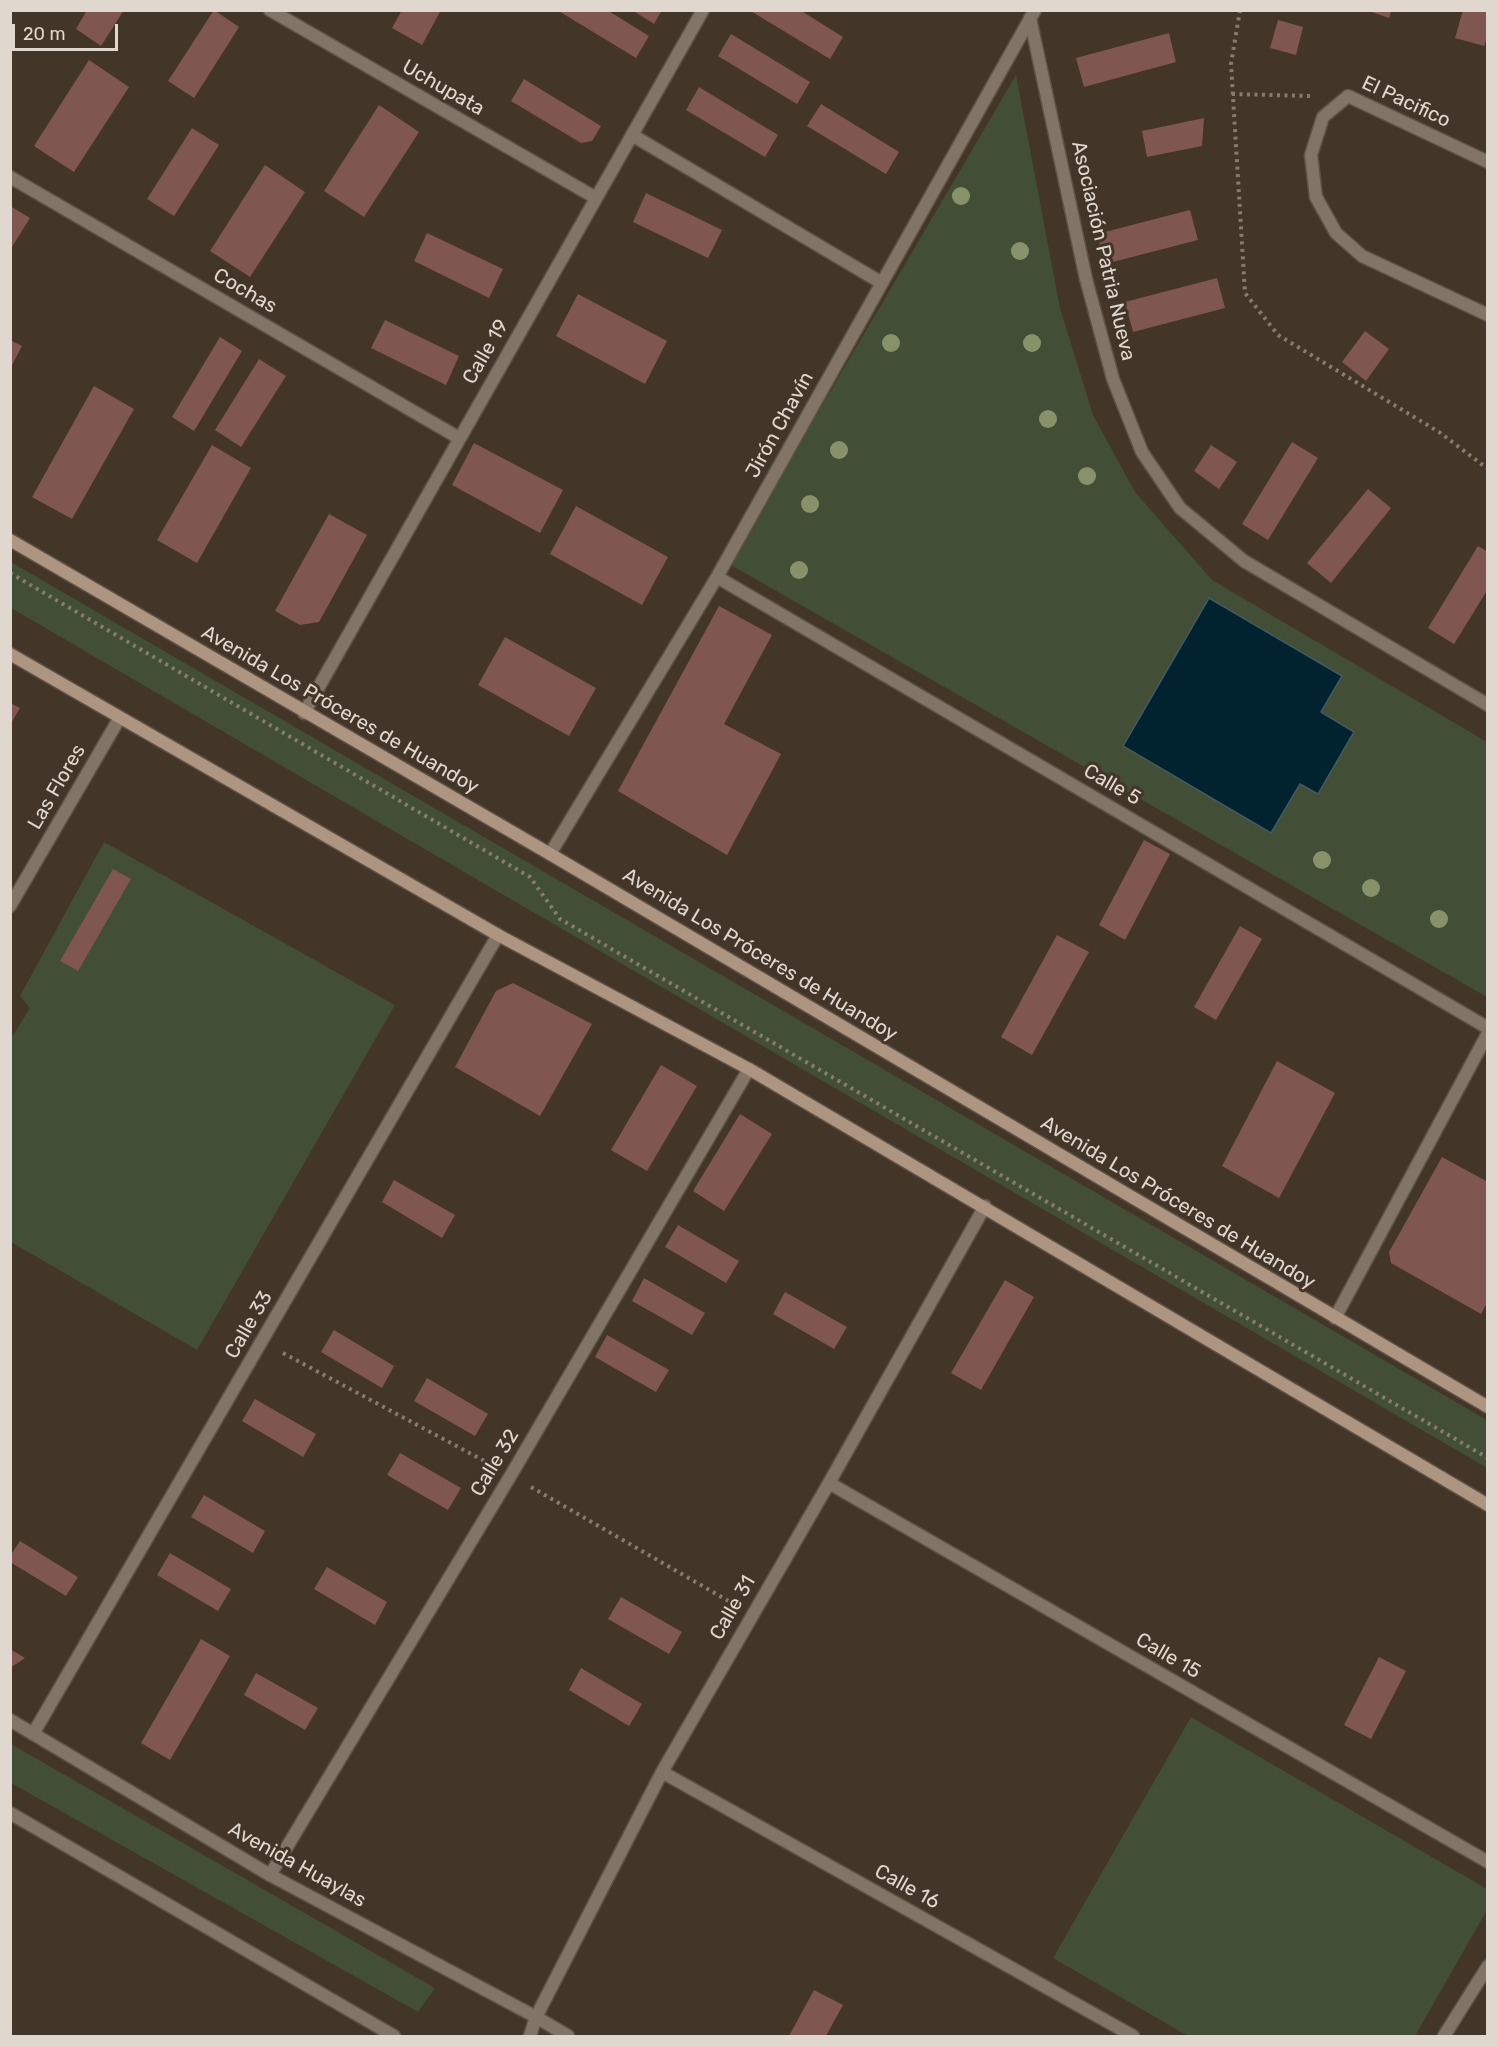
<!DOCTYPE html>
<html>
<head>
<meta charset="utf-8">
<style>
  body { margin:0 }
  #map { position:relative; width:1498px; height:2047px; overflow:hidden; background:#433528; font-family:Rubik,sans-serif }
  canvas { display:block }
  .frame { position:absolute; inset:0; border:12px solid #e0d7cf; pointer-events:none }
  .scale { position:absolute; left:12px; top:24px; width:106px; height:27px; box-sizing:border-box; border:3px solid #e0d7cf; border-top:0; padding-left:8px; font-size:18px; line-height:21px; white-space:nowrap; color:#e0d7cf; -webkit-text-stroke:4px #433528; paint-order:stroke }
</style>
</head>
<body>
<div id="map">
<canvas width="1498" height="2047"></canvas>
<div class="frame"></div>
<div class="scale">20 m</div>
</div>
<script>
const ctx = document.querySelector('canvas').getContext('2d');
ctx.lineJoin = 'round';
function fillPath(path, color) {
  ctx.fillStyle = color;
  ctx.fill(path, 'evenodd');
}
function trace(path, color, width, dash) {
  ctx.strokeStyle = color;
  ctx.lineWidth = width;
  ctx.lineCap = dash ? 'butt' : 'round';
  ctx.setLineDash(dash || []);
  ctx.stroke(path);
}
function write(font, color, halo, rows, align = 'center') {
  ctx.font = font + ' Rubik,sans-serif';
  ctx.lineWidth = 6;
  ctx.setLineDash([]);
  ctx.textBaseline = 'middle';
  ctx.strokeStyle = halo;
  ctx.fillStyle = color;
  for (const [text, x, y, turn = 0] of rows) {
    ctx.save();
    ctx.translate(x, y);
    ctx.rotate((+turn || 0) * Math.PI / 180);
    ctx.textAlign = isNaN(turn) ? turn : align;
    if (halo) ctx.strokeText(text, 0, 0);
    ctx.fillText(text, 0, 0);
    ctx.restore();
  }
}
fillPath(new Path2D(`
  M1016,75L1060,308L1093,415L1135,492L1212,580L1487,742V997L729,564Z
  M11,562L1487,1420V1468L11,608Z
  M104,842L395,1005L197,1350L11,1242L10,1040L30,1008L20,996Z
  M1191,1717L1487,1889V1910L1415,2036H1188L1053,1958Z
  M11,1744L435,1988L418,2012L11,1783Z`), '#424e35');
const water = new Path2D(`
  M1209,598L1342,676L1321,712L1354,732L1318,794L1300,784L1271,833L1123,746Z`);
fillPath(water, '#01222f');
trace(water, '#44585f', 1.5);
fillPath(new Path2D(`
  M87,10H124L101,46L76,29Z
  M214,10L239,27L194,98L168,81Z
  M402,10H441L422,45L392,28Z
  M557,10H607L649,36L636,58Z
  M632,10H662L654,24Z
  M749,10H800L843,37L830,59Z
  M1366,10H1392L1389,18Z
  M1463,10H1488V35L1484,46L1455,38Z
  M1278,20L1303,27L1296,55L1270,48Z
  M1169,33L1176,62L1084,87L1076,58Z
  M731,34L810,82L797,104L718,56Z
  M89,60L129,87L74,172L34,146Z
  M524,79L601,126L592,141L581,143L511,101Z
  M699,87L778,135L765,157L686,110Z
  M821,104L899,152L886,174L807,126Z
  M379,105L419,132L364,217L324,191Z
  M1204,118L1202,146L1147,157L1142,131Z
  M192,128L219,145L174,216L147,199Z
  M265,165L305,192L250,277L210,251Z
  M646,193L722,230L708,258L633,222Z
  M10,206L30,218L10,250Z
  M1190,210L1198,240L1105,264L1097,234Z
  M427,233L503,269L489,298L414,261Z
  M1217,278L1225,308L1133,332L1125,302Z
  M578,294L667,341L645,384L556,336Z
  M385,320L459,356L446,385L371,348Z
  M1365,331L1389,349L1366,381L1342,362Z
  M220,337L242,351L194,431L172,417Z
  M10,340L22,346L10,369Z
  M259,359L286,376L241,447L215,430Z
  M94,386L134,409L72,519L32,497Z
  M1292,442L1318,458L1268,540L1242,524Z
  M474,443L563,490L540,533L452,485Z
  M212,445L251,468L197,563L157,540Z
  M1211,445L1237,462L1219,489L1194,471Z
  M1368,489L1391,508L1331,583L1307,563Z
  M576,506L668,557L642,605L550,554Z
  M329,514L367,535L319,622L300,625L275,611Z
  M1478,546L1488,552V589L1454,644L1428,628Z
  M719,606L772,635L724,724L781,754L727,855L618,791Z
  M505,637L596,688L569,736L478,685Z
  M10,703L20,708L10,725Z
  M1144,840L1170,854L1125,940L1099,925Z
  M113,869L131,879L78,971L60,961Z
  M1240,926L1262,939L1216,1020L1194,1007Z
  M1057,935L1089,952L1032,1055L1001,1037Z
  M513,983L592,1024L540,1116L455,1067L496,991Z
  M1277,1061L1335,1093L1279,1198L1222,1166Z
  M661,1065L697,1086L647,1171L611,1150Z
  M740,1114L772,1134L724,1211L693,1191Z
  M1442,1157L1488,1182V1301L1481,1314L1391,1263L1389,1252Z
  M394,1180L455,1215L442,1238L382,1202Z
  M678,1225L739,1261L726,1283L665,1247Z
  M644,1278L705,1313L692,1335L632,1301Z
  M1005,1280L1034,1297L981,1390L951,1373Z
  M785,1292L847,1327L834,1349L773,1314Z
  M334,1330L394,1366L382,1388L321,1352Z
  M607,1335L669,1370L656,1392L595,1357Z
  M427,1378L488,1414L475,1436L414,1401Z
  M255,1399L316,1434L303,1457L242,1421Z
  M400,1453L461,1488L448,1510L387,1475Z
  M204,1495L265,1531L253,1553L191,1517Z
  M20,1541L78,1577L66,1596L10,1562V1556Z
  M170,1553L231,1589L218,1611L157,1575Z
  M327,1567L387,1602L375,1625L314,1589Z
  M621,1597L682,1632L669,1654L608,1619Z
  M201,1639L230,1656L170,1760L141,1743Z
  M10,1649L25,1658L10,1668Z
  M1379,1657L1406,1671L1371,1739L1344,1725Z
  M581,1668L642,1704L629,1726L569,1690Z
  M256,1673L318,1708L305,1730L244,1695Z
  M814,1990L843,2005L826,2036H789Z`), '#805651');
const pedestrian = new Path2D(`
  M632,135L882,283`);
const minor = new Path2D(`
  M270,10L596,198
  M1030,18L1086,279L1113,379L1142,452L1180,508L1244,561L1488,705
  M1488,162L1348,96L1323,117L1311,155L1316,197L1336,233L1362,256L1488,315
  M10,177L459,438
  M717,577L1488,1028
  M304,713L703,10
  M550,854L717,577L1035,10
  M10,906L119,719
  M1335,1318L1488,1033
  M829,1483L1488,1862
  M33,1734L498,935
  M662,1772L1133,2036
  M270,1875L511,1475L749,1069
  M530,2036L536,2017L662,1772L829,1483L985,1206
  M1444,2036L1488,1966`);
const tertiary = new Path2D(`
  M10,1720L270,1875L536,2017L568,2036
  M10,1813L394,2036`);
const secondary = new Path2D(`
  M10,540L550,854L1488,1407
  M10,654L498,935L749,1069L1488,1505`);
trace(pedestrian, '#5f5246', 15);
trace(minor, '#5f5246', 15);
trace(tertiary, '#5f5246', 15);
trace(secondary, '#5f5246', 15);
trace(new Path2D(`
  M1240,10L1231,64L1245,293L1278,335L1439,432L1488,469
  M1232,94L1311,96
  M10,573L530,877L560,919L1488,1458
  M283,1353L490,1464
  M531,1487L732,1603`), '#867b70', 4, [3, 4.5]);
trace(pedestrian, '#837468', 12);
trace(minor, '#837468', 12);
trace(tertiary, '#837468', 12);
trace(secondary, '#ad9582', 12);
ctx.fillStyle = '#88926a';
for (const [x, y] of [
  [961,196],
  [1020,251],
  [891,343],
  [1032,343],
  [1048,419],
  [839,450],
  [1087,476],
  [810,504],
  [799,570],
  [1322,860],
  [1371,888],
  [1439,919]
]) {
  ctx.beginPath();
  ctx.arc(x, y, 9, 0, 2 * Math.PI);
  ctx.fill();
}
write('20px', '#e0d7cf', '#433528', [
  ["Uchupata",443,88,30],
  ["El Pacifico",1406,102,25],
  ["Asociación Patria Nueva",1103,251,77],
  ["Cochas",245,291,30],
  ["Calle 19",486,352,-60],
  ["Jirón Chavín",780,425,-61],
  ["Avenida Los Próceres de Huandoy",340,710,30],
  ["Calle 5",1112,785,30],
  ["Las Flores",57,787,-60],
  ["Avenida Los Próceres de Huandoy",760,955,31],
  ["Avenida Los Próceres de Huandoy",1178,1203,31],
  ["Calle 33",249,1325,-60],
  ["Calle 32",495,1463,-59],
  ["Calle 31",733,1608,-60],
  ["Calle 15",1168,1656,30],
  ["Avenida Huaylas",297,1865,29],
  ["Calle 16",907,1887,29]
]);
</script>
</body>
</html>
